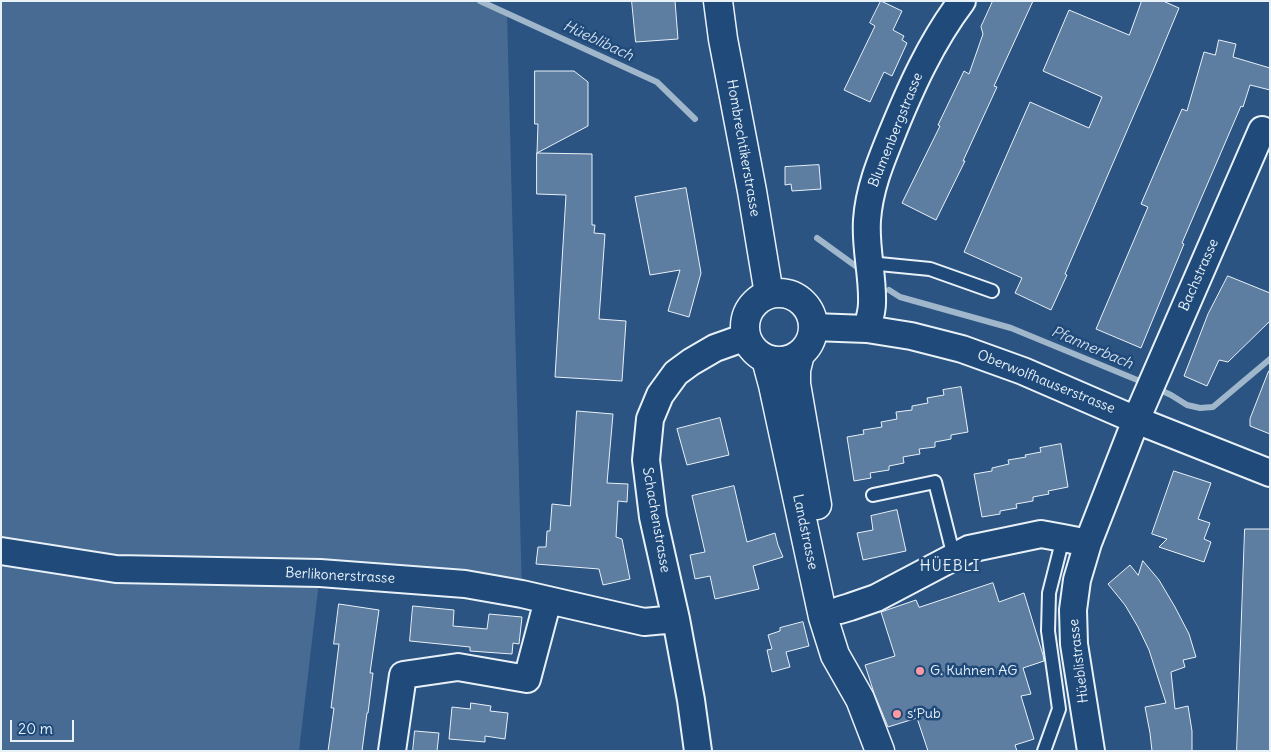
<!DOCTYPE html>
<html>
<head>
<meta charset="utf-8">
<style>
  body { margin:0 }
  #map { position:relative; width:1271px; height:752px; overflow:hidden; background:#2b5482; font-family:Delius,sans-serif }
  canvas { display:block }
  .frame { position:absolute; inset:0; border:2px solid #e8f1f8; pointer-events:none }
  .scale { position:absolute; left:10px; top:720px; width:64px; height:22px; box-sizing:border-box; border:2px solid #e8f1f8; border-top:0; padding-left:6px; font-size:15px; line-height:18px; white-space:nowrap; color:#e8f1f8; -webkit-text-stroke:4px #1f4a7a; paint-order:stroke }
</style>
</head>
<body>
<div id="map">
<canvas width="1271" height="752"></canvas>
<div class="frame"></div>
<div class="scale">20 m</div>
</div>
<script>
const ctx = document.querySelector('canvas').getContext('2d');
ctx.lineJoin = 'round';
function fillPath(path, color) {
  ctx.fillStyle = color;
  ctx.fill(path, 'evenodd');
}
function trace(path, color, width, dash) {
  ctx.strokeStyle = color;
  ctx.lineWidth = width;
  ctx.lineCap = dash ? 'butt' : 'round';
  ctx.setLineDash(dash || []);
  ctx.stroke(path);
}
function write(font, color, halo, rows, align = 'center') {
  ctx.font = font + ' Delius,sans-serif';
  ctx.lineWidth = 5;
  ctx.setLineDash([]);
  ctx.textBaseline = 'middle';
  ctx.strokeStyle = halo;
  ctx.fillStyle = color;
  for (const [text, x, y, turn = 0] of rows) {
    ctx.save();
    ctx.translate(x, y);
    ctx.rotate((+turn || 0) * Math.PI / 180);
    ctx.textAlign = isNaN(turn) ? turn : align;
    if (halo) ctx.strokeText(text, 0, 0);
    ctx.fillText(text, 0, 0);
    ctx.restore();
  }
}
fillPath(new Path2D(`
  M1,1H481L507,13L522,594L320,573L299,751H1Z`), '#476b93');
trace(new Path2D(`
  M480,1L657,82L695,119
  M817,238L857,267
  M889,290L900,297L1011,328L1147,384
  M1156,388L1171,395L1187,405L1200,408L1213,407L1270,359`), '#a0b6cb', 6);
const building = new Path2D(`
  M632,1H675L678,39L636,42Z
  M881,1L902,11L893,30L904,36L902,40L907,43L892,76L884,72L870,102L844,90L875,26L870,23Z
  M993,1H1033L994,86L997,87L963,161H965L936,220L902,203L940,126L938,125L964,71L969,74L983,34L981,27Z
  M1142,1H1163L1179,8L1152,73L1065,274L1067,275L1051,310L1015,293L1022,278L964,252L1030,102L1089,128L1102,97L1043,71L1069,10L1129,35Z
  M1219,40L1236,44L1233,57L1270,68V90L1250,85L1243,107L1241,106L1182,243L1184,244L1141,348L1096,329L1148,207L1141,204L1182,109L1187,111L1204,52L1215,55Z
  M535,71H574L588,82V126L537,153L538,124H535Z
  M537,153L592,154V225H595L594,233L605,234L599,319L626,321L622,381L555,377L566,195L537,194Z
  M819,165L821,189L792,191L791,184L785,185V167Z
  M686,188L701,273L689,317L668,311L680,270L650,275L635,197Z
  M1228,276L1270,293V321L1228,362L1219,360L1207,386L1184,376L1208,314Z
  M1269,371H1270V434L1250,426V419Z
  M961,387L968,432L951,435V439L935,442V447L919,449L920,454L903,457L904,463L889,466V470L870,473L871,478L854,481L847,437L864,434L863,430L882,427L881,422L897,419L896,412L912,410V406L928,403L927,398L944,395L943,390Z
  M577,411L613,414L607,483L628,484L627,502L618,501L616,537L622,539L630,579L603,585L599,569L536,564L538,547H546L547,531H550L552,504L570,506Z
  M720,418L729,455L687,465L677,429Z
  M1061,444L1068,487L1048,491L1049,494L1033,497V501L1016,504L1017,508L1000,511V514L982,517L974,474L992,471V468L1009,464L1008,460L1026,457L1025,455L1041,452L1040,448Z
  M1174,471L1211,483L1198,519L1210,523L1204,539L1211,542L1204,562L1159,547L1167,539L1152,534Z
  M734,486L747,542L775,533L778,545L783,557L753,566L759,589L715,599L710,576L695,579L690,555L705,552L692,496Z
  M897,510L906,551L863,560L857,533L873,530L871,516Z
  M1245,529H1270V751H1237Z
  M1143,561L1159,580L1175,607L1189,634L1196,657L1183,660L1185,667L1171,672L1175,709L1188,706L1192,731V751H1152L1150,733L1145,707L1166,703L1149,650L1138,627L1125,605L1108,584L1130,565L1138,575Z
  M993,583L999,602L1024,593L1043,655L1044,661L1023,668L1031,694L1021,696L1034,739L1015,745L1017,751H928L917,718L888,727L874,693L865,665L895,656L881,612L916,600L919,607Z
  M339,604L379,610L370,673H373L368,713H367L362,751H328L334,708H331L339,644H334Z
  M413,606L454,610L453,626L487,629L489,614L522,617L519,644L513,643L512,654L470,651V647L410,641Z
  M803,622L809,646L786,652L790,667L772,672L767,650L772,649L768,635L780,631V628Z
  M471,703L491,706L490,711L508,713L505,739L485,736V742L449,739L452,707L470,709Z
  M415,731L439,733L437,751H413Z`);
fillPath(building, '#5d7da1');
trace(building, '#e8f1f8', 1);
const lane = new Path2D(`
  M869,263L930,269L992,291
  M873,495L935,482L954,557
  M1044,751L1059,709L1048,631L1049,593L1063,538`);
const street = new Path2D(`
  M813,327L867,329L911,336L962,349L1023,371L1136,420L1270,473
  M867,329C869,321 872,312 872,303C873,275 865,248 867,220C869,190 880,163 891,136C910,89 931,42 962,1
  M1,551L116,569L320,573L465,584L522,594L644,622L676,619
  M840,610L850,607L876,598L969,549L1041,534L1063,538L1088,543
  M392,751L403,675L458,667L527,679L548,600
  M698,751L691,700L676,619L653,517L646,460L650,419L660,395L676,373L691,362L715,348L746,337
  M1091,751L1074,644L1073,610L1077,580L1088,543L1136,420L1262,130`);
const secondary = new Path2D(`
  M718,1L723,39L752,191L769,294
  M745 327a34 34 0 1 1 68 0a34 34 0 1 1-68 0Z
  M800,354L796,370V384L817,505
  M766,359L773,385L823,617L835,655L860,699L880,751`);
trace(lane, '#e8f1f8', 16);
trace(street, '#e8f1f8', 30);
trace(secondary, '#e8f1f8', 31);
trace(lane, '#1f4a7a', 12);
trace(street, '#1f4a7a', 26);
trace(secondary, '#1f4a7a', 28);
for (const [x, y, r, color] of [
  [920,671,5,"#ff9aa2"],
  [897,714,5,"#ff9aa2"]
]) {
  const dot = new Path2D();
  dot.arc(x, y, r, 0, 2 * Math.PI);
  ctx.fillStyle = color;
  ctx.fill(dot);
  trace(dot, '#1f4a7a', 2);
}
write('14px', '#e8f1f8', '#1f4a7a', [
  ["Blumenbergstrasse",896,130,-68],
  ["Hombrechtikerstrasse",743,148,80],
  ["Bachstrasse",1199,275,-66],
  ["Oberwolfhauserstrasse",1046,382,22],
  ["Schachenstrasse",656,520,80],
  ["Landstrasse",805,532,78],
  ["Berlikonerstrasse",340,576,3],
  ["Hüeblistrasse",1079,661,-97]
]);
write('14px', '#e8f1f8', '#1f4a7a', [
  ["G. Kuhnen AG",930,671],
  ["s‘Pub",907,714]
], 'left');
write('italic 15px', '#d0dde9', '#1f4a7a', [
  ["Hüeblibach",598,41,25],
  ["Pfannerbach",1092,348,23]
]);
ctx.letterSpacing = '1px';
write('15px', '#e8f1f8', '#1f4a7a', [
  ["HÜEBLI",950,567]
]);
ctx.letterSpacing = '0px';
</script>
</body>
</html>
